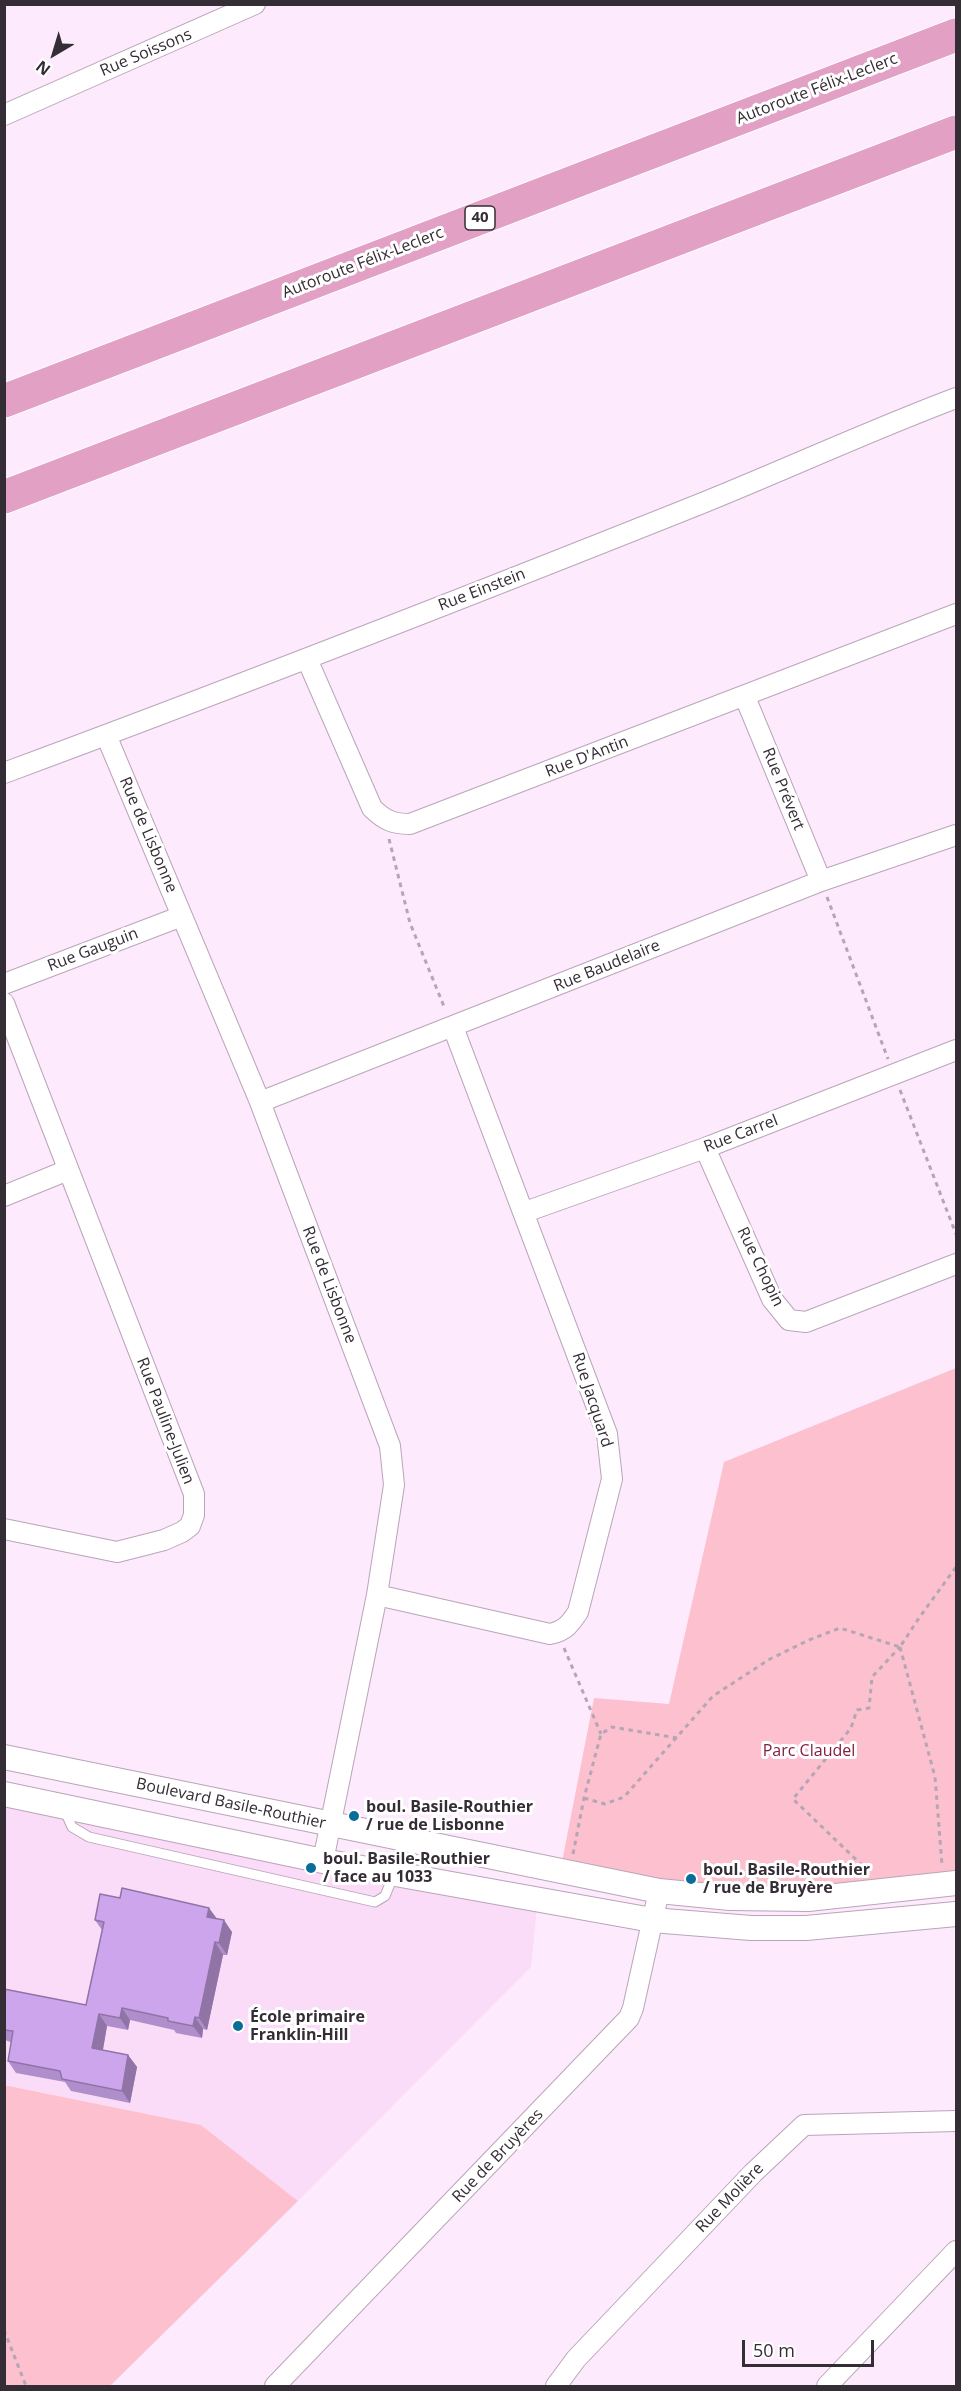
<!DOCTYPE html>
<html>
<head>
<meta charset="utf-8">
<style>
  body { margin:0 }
  #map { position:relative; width:961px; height:2391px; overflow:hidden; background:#fdebfd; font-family:"Open Sans",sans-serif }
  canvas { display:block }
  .frame { position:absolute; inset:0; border:6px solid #352d35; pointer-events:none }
  .north { position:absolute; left:24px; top:24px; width:60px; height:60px; -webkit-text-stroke:4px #fff; paint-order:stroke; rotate:218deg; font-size:16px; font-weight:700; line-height:24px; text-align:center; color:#352d35 }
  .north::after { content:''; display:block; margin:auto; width:21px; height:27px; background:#352d35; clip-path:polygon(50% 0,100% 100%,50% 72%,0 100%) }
  .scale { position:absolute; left:742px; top:2340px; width:132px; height:27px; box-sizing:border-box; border:3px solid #352d35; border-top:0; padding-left:8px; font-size:18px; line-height:21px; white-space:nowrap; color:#352d35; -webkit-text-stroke:4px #fff; paint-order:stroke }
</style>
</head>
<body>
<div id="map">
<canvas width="961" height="2391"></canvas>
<div class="frame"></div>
<div class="north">N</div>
<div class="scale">50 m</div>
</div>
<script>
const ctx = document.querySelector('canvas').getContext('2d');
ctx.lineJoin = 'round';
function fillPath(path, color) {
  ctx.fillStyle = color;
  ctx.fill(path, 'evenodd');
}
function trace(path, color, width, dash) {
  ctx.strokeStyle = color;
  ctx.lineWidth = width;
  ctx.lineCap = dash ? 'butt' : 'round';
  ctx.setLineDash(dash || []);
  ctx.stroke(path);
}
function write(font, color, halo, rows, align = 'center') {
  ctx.font = font + ' "Open Sans",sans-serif';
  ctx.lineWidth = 6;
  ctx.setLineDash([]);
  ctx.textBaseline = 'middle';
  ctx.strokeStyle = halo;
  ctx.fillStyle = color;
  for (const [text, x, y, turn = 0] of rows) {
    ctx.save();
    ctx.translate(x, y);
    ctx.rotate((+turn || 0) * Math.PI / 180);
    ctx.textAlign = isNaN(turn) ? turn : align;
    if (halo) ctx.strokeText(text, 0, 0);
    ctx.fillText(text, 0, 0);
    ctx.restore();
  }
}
fillPath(new Path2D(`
  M4,1793L537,1907L531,1967L298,2201L201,2125L5,2085Z`), '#fadcf8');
fillPath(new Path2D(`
  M956,1368V1883L808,1899L560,1872L594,1698L669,1704L724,1462Z
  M4,2085L201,2125L298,2201L110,2386H5Z`), '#fdc0ce');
const service = new Path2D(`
  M64,1809L72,1827L89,1837L375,1902L385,1896L394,1874`);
const minor = new Path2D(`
  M4,115L255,4
  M307,659L372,808C384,820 393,824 410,824L956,614
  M745,697L821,881
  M106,735L260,1102L390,1446L394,1485L377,1595L323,1861
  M4,773C239,686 472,595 705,502C789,468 871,430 956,398
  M4,984L182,916
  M4,1003L194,1494V1515L190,1526L182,1532L164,1540L117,1552L4,1529
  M260,1102L821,881L956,835
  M705,1148L772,1299L789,1320L806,1322L956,1264
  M4,1196L68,1170
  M525,1212L705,1148L956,1050
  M377,1595L550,1634C565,1631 570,1624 578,1612L612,1479L607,1434L453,1027
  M275,2386L629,2018L633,2008L659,1891
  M556,2386L576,2359L753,2173L804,2125L956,2121
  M827,2386L956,2251`);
const tertiary = new Path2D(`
  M4,1757L659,1891L730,1898L808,1899L956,1883
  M4,1794L323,1861L652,1920L751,1928H806L956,1914`);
const motorway = new Path2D(`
  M4,401L956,35
  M4,497L956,132`);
trace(service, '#baa4b9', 11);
trace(minor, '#baa4b9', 22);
trace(tertiary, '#baa4b9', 26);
trace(motorway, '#fff', 35);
trace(new Path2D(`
  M389,839L410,923L445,1009
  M827,897L888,1059
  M900,1090L956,1234
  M900,1647L935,1777L942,1865
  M564,1648L601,1734
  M584,1798L605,1804L624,1797L713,1696L770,1659L809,1640L840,1628L900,1647L919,1618L956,1567
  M573,1854L584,1798L601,1734L612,1727L677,1738
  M869,1872L793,1799L851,1728L857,1710L869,1708L872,1677L900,1647
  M4,2330L26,2386`), '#b5a6b5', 3, [4.5, 4.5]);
trace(service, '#fff', 9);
trace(minor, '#fff', 20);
trace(tertiary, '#fff', 24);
trace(motorway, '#e2a0c5', 33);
fillPath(new Path2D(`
  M217,1919L232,1932L227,1955H223L207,2030L203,2029L202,2038L176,2033L174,2030L130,2020L128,2030L107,2026L103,2050L128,2055L137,2067L130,2103L71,2091L65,2082L16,2073L8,2061L11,2042L7,2041L4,2037V1989L86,2005L102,1930L95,1920Z`), '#b08ecc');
fillPath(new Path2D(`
  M209,1908L218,1920L207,1917Z
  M224,1920L232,1932L227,1955L219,1943Z
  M215,1942L223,1955L207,2030L199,2018Z
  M122,2008L130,2020L128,2030L120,2018Z
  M99,2014L107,2026L101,2060L92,2048Z
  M195,2017L203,2029L202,2038L193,2026Z
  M128,2055L137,2067L130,2103L122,2091Z`), '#9074a6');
const building = new Path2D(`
  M122,1888L209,1908L207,1917L224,1920L219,1943L215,1942L199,2018L195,2017L193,2026L168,2021V2018L122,2008L120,2018L99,2014L92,2048L128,2055L122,2091L62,2079L60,2071L8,2061L13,2031L4,2030V1989L86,2005L104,1922L95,1920L100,1894L120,1898Z`);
fillPath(building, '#cda5ed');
trace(building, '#9074a6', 1.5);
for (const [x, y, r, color] of [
  [354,1816,6,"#096d9a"],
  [311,1868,6,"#096d9a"],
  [691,1879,6,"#096d9a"],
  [238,2026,6,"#096d9a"]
]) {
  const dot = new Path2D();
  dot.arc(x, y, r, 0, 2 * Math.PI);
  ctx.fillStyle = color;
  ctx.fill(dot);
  trace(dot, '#fff', 2);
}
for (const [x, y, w] of [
  [480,218,30]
]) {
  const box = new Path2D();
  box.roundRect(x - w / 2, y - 12, w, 24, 4.5);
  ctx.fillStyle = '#fff';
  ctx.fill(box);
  trace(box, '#352d35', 1.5);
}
write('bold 15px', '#352d35', null, [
  ["40",480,218]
]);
write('16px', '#352d35', '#fff', [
  ["Rue Soissons",146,53,-23],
  ["Autoroute Félix-Leclerc",817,89,-21],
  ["Autoroute Félix-Leclerc",363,263,-21],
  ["Rue Einstein",482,590,-21],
  ["Rue D'Antin",587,757,-21],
  ["Rue Prévert",783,789,68],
  ["Rue de Lisbonne",148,835,67],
  ["Rue Gauguin",93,950,-21],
  ["Rue Baudelaire",607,966,-22],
  ["Rue Carrel",741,1134,-21],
  ["Rue Chopin",760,1267,64],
  ["Rue de Lisbonne",329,1285,69],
  ["Rue Jacquard",592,1400,72],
  ["Rue Pauline-Julien",165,1421,69],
  ["Boulevard Basile-Routhier",231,1804,12],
  ["Rue de Bruyères",498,2156,-46],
  ["Rue Molière",730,2198,-46]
]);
write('16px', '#821e43', '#fff', [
  ["Parc Claudel",809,1751]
]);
write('bold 16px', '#352d35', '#fff', [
  ["boul. Basile-Routhier",366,1807],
  ["/ rue de Lisbonne",366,1825],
  ["boul. Basile-Routhier",323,1859],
  ["/ face au 1033",323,1877],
  ["boul. Basile-Routhier",703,1870],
  ["/ rue de Bruyère",703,1888],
  ["École primaire",250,2017],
  ["Franklin-Hill",250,2035]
], 'left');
</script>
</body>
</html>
